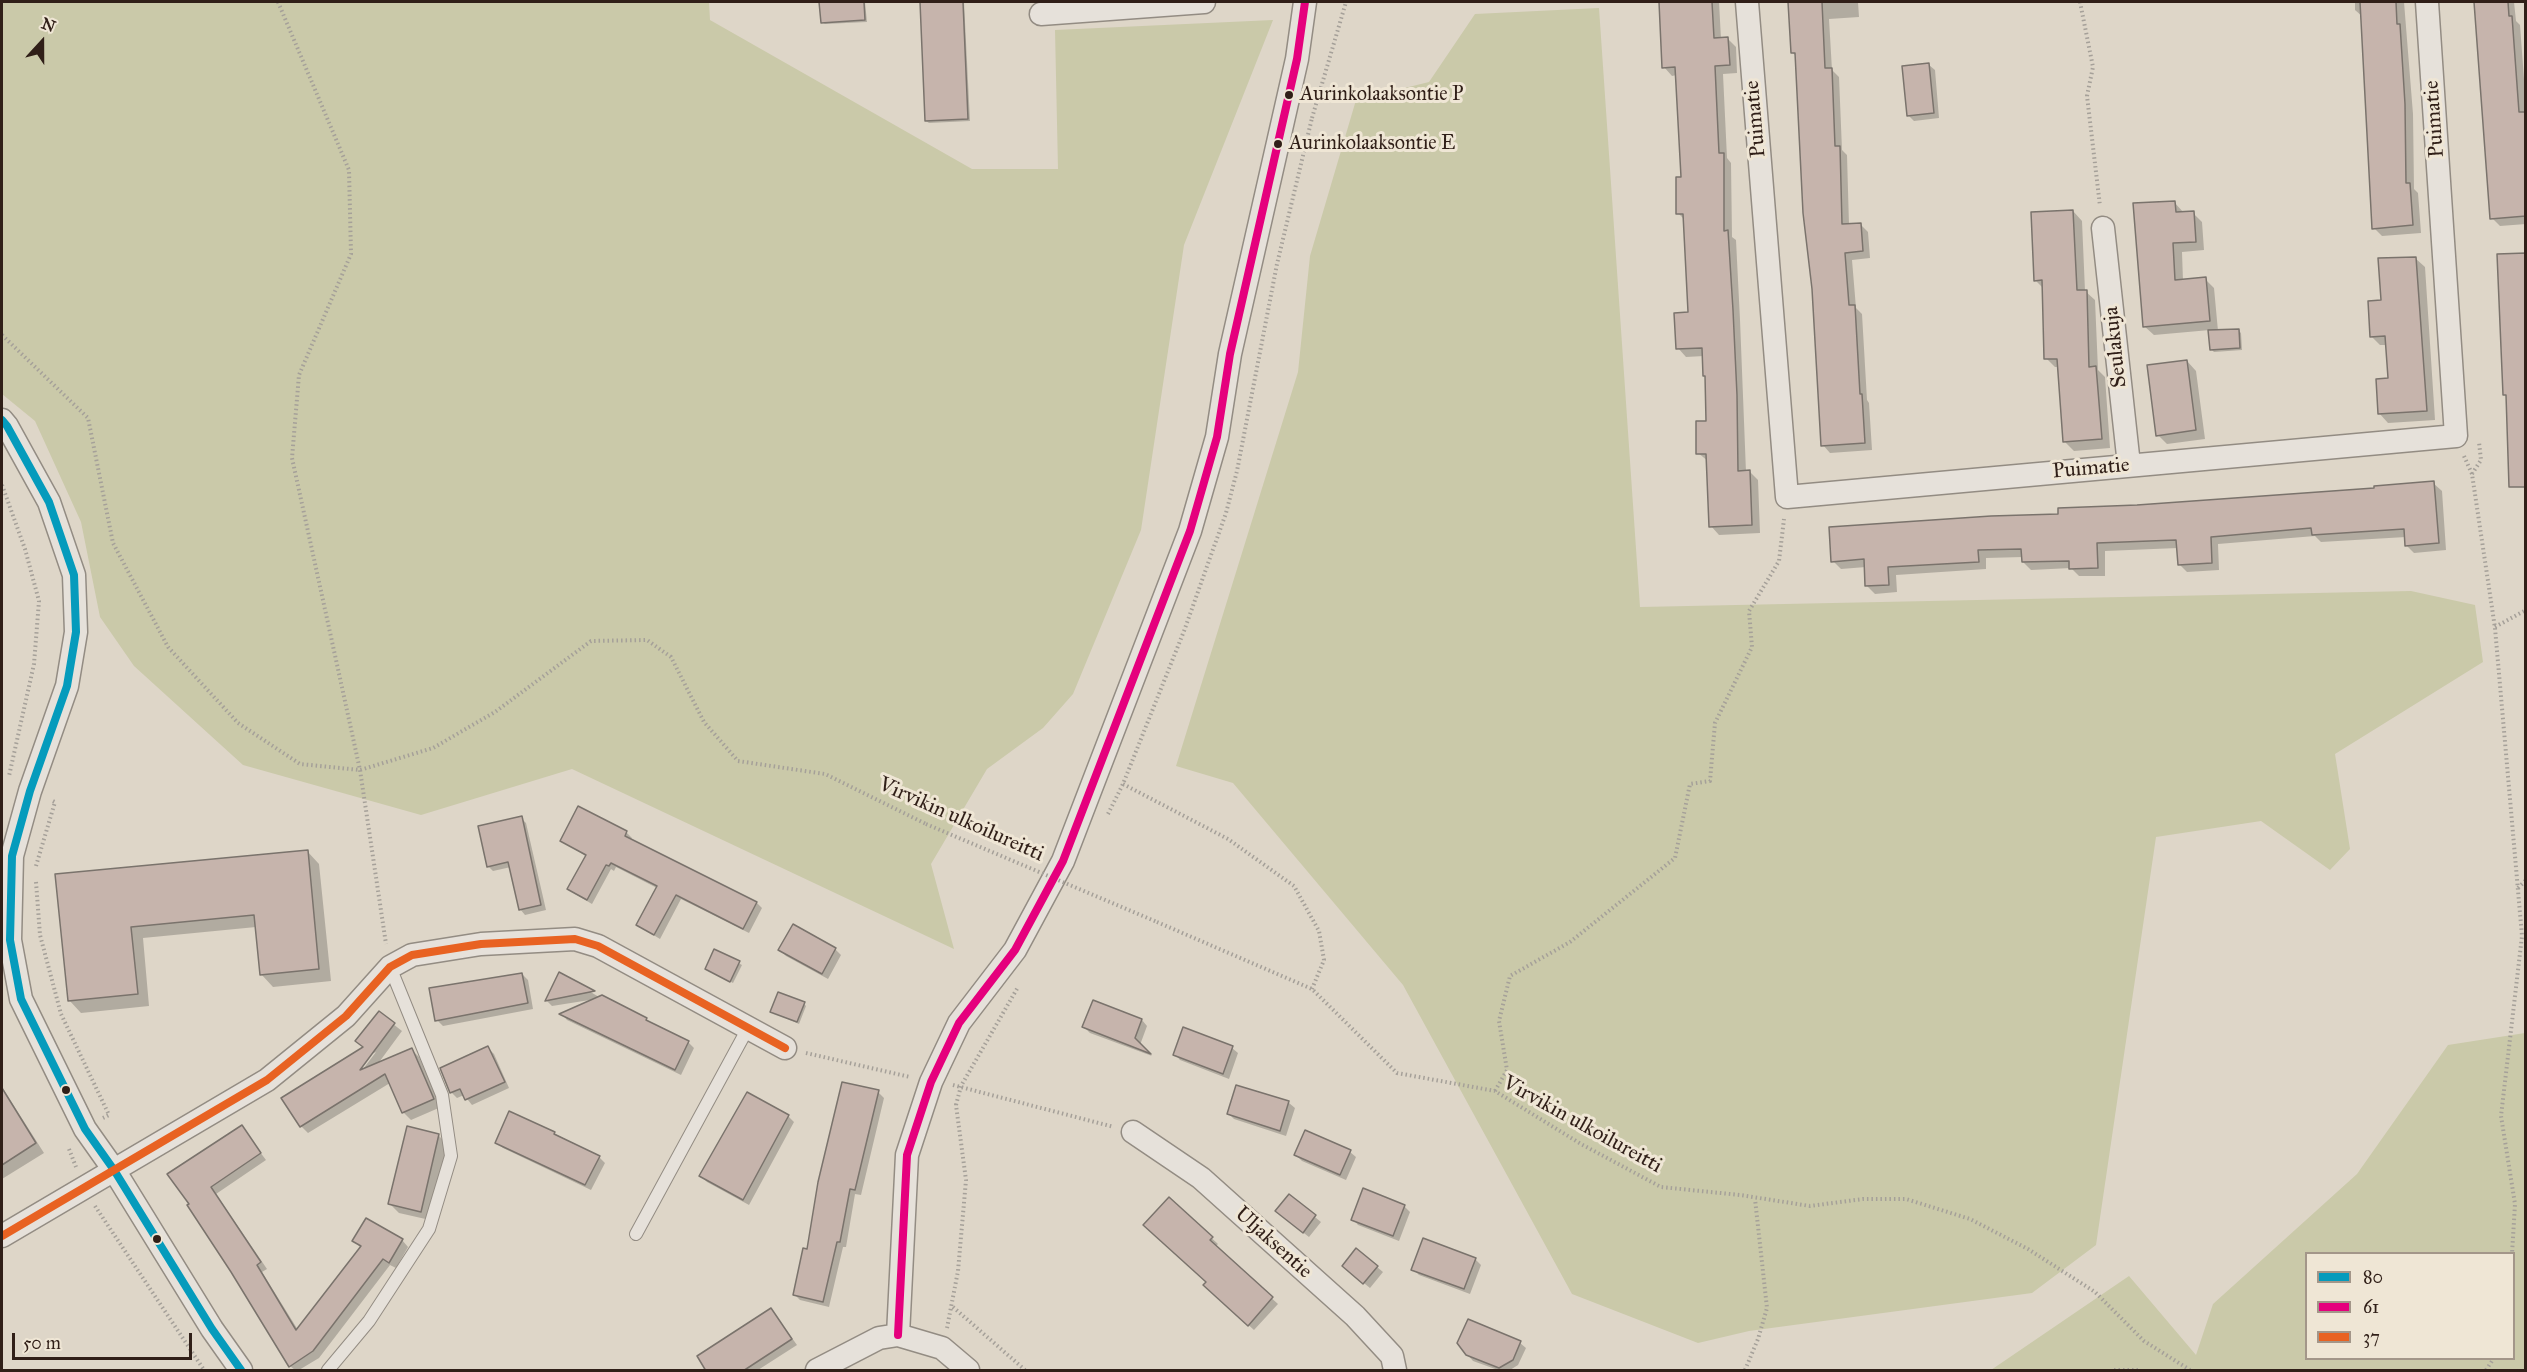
<!DOCTYPE html>
<html>
<head>
<meta charset="utf-8">
<style>
  body { margin:0 }
  #map { position:relative; width:2527px; height:1372px; overflow:hidden; background:#ded6c8; font-family:"IM FELL Great Primer",serif }
  canvas { display:block }
  .frame { position:absolute; inset:0; border:3px solid #301f18; pointer-events:none }
  .legend { position:absolute; left:2305px; top:1252px; width:210px; height:108px; box-sizing:border-box; background:#efe6d5; border:2px solid #a39689; margin:0; padding:8px 10px; list-style:none; font-size:18px; color:#301f18 }
  .legend li { display:flex; align-items:center; gap:12px; height:30px }
  .legend b { width:30px; border:2px solid #a39689 }
  .north { position:absolute; left:12px; top:12px; width:60px; height:60px; -webkit-text-stroke:4px #efe6d5; paint-order:stroke; rotate:21deg; font-size:16px; font-weight:700; line-height:24px; text-align:center; color:#301f18 }
  .north::after { content:''; display:block; margin:auto; width:21px; height:27px; background:#301f18; clip-path:polygon(50% 0,100% 100%,50% 72%,0 100%) }
  .scale { position:absolute; left:12px; top:1333px; width:180px; height:27px; box-sizing:border-box; border:3px solid #301f18; border-top:0; padding-left:8px; font-size:18px; line-height:21px; white-space:nowrap; color:#301f18; -webkit-text-stroke:4px #efe6d5; paint-order:stroke }
</style>
</head>
<body>
<div id="map">
<canvas width="2527" height="1372"></canvas>
<div class="frame"></div>
<ul class="legend">
<li><b style="height:8px;background:#059bbc"></b>80</li>
<li><b style="height:8px;background:#e5007d"></b>61</li>
<li><b style="height:8px;background:#e86222"></b>37</li>
</ul>
<div class="north">N</div>
<div class="scale">50 m</div>
</div>
<script>
const ctx = document.querySelector('canvas').getContext('2d');
ctx.lineJoin = 'round';
function fillPath(path, color) {
  ctx.fillStyle = color;
  ctx.fill(path, 'evenodd');
}
function trace(path, color, width, dash) {
  ctx.strokeStyle = color;
  ctx.lineWidth = width;
  ctx.lineCap = dash ? 'butt' : 'round';
  ctx.setLineDash(dash || []);
  ctx.stroke(path);
}
function write(font, color, halo, rows, align = 'center') {
  ctx.font = font + ' "IM FELL Great Primer",serif';
  ctx.lineWidth = 6;
  ctx.setLineDash([]);
  ctx.textBaseline = 'middle';
  ctx.strokeStyle = halo;
  ctx.fillStyle = color;
  for (const [text, x, y, turn = 0] of rows) {
    ctx.save();
    ctx.translate(x, y);
    ctx.rotate((+turn || 0) * Math.PI / 180);
    ctx.textAlign = isNaN(turn) ? turn : align;
    if (halo) ctx.strokeText(text, 0, 0);
    ctx.fillText(text, 0, 0);
    ctx.restore();
  }
}
fillPath(new Path2D(`
  M2,2H709L710,20L972,169H1058L1055,30L1273,20L1184,245L1141,530L1073,694L1043,728L987,769L931,864L954,949L572,769L421,815L243,765L134,666L100,617L81,522L35,421L2,394Z
  M1599,8L1640,607L2411,591L2475,605L2483,662L2335,754L2350,849L2330,870L2261,821L2156,837L2096,1245L2032,1293L1749,1331L1698,1343L1572,1294L1403,985L1233,783L1176,766L1298,372L1310,256L1356,100L1429,82L1475,14Z
  M2525,1033V1370H1991L2129,1276L2196,1355L2213,1304L2357,1174L2448,1045ZM2306,1254H2514V1358H2306Z`), '#cac9a9');
fillPath(new Path2D(`
  M821,2H865L867,22L825,24L822,22Z
  M921,2H964L970,121L929,123L926,121Z
  M1661,2H1719L1721,39H1728L1736,47L1737,73L1723,74L1727,158L1731,163L1732,237L1736,240L1740,320L1746,472H1750L1758,480L1760,533L1719,535L1711,526L1708,461L1698,453L1707,423V378L1704,356L1686,357L1678,348L1689,314L1685,220L1678,213L1682,178L1677,75L1672,76L1664,67Z
  M1790,2H1858L1859,17L1829,19L1832,70L1839,77L1842,150L1847,155L1849,225L1860,224L1868,232L1870,258L1852,260L1856,308L1862,314L1867,400L1869,403L1872,450L1830,453L1823,445L1797,57L1792,52Z
  M2355,2H2404L2413,114L2414,189L2418,193L2421,233L2382,236L2374,228L2363,17L2355,10Z
  M2474,2H2514L2516,21L2520,25L2526,106V224L2500,226L2492,218Z
  M1929,65L1935,70L1939,118L1914,121L1908,115Z
  M2174,202L2184,213H2193L2202,222L2204,250L2182,252L2183,281L2205,279L2214,288L2218,331L2238,330L2241,333L2242,350L2214,352L2211,349L2210,330L2154,335L2144,326Z
  M2073,211L2082,221L2085,291L2095,300L2098,370L2105,377L2110,448L2074,451L2065,442L2059,367H2055L2046,358L2043,288L2035,280Z
  M2415,258L2425,267L2435,420L2388,423L2379,413L2390,380L2388,345H2380L2371,336L2382,302Z
  M2187,361L2196,371L2205,439L2167,444L2158,435Z
  M2433,483L2442,491L2446,550L2414,553L2406,545V537L2321,542L2315,536L2218,544L2219,570L2187,572L2179,564L2178,548L2105,551V576H2079L2071,568L2031,570L2023,562V557L1986,558V569L1896,575L1897,592L1875,594L1867,586L1866,567L1841,569L1833,561L2059,515L2137,507L2376,490Z
  M521,818L526,823L546,910L525,915L520,909L511,867L493,871L488,866Z
  M626,832L632,838L630,840L757,903L762,908L749,933L681,899L660,939L637,925L657,888L616,867L614,871L611,869L592,904L575,894L569,889L587,857L562,841Z
  M307,851L319,864L331,981L273,987L261,974L256,927L143,938L149,1006L81,1013L69,1000L57,875Z
  M835,949L841,955L828,979L786,956L780,950Z
  M715,951L742,965L733,983L707,969Z
  M522,974L528,980L533,1009L443,1026L437,1020Z
  M560,974L599,997L646,1019L653,1025L688,1042L694,1048L681,1075L567,1020L562,1014L596,999L552,1006L546,1000Z
  M1093,1002L1142,1020L1147,1026L1140,1045L1152,1056L1090,1033L1084,1027Z
  M804,1004L806,1006L799,1024L772,1012Z
  M379,1013L402,1031L377,1065L412,1050L419,1057L441,1107L411,1120L403,1112L390,1083L308,1133L301,1126L364,1048ZM376,1052L357,1077L354,1075L370,1055Z
  M488,1048L494,1054L509,1088L472,1105L464,1095L457,1098L451,1092Z
  M1232,1048L1238,1053L1229,1079L1180,1060L1175,1054Z
  M1237,1086L1289,1103L1295,1108L1286,1136L1234,1119L1228,1113Z
  M2,1087L44,1153L2,1179Z
  M878,1092L884,1098L861,1195L855,1194L846,1247H843L829,1307L800,1300L794,1294L808,1251Z
  M788,1116L794,1122L749,1205L707,1182L701,1176Z
  M241,1127L266,1160L216,1194L267,1269L262,1272L298,1330L361,1248L354,1241L402,1240L408,1247L396,1268L390,1265L319,1358L299,1370H295L290,1366L232,1271L189,1205Z
  M554,1133L599,1157L605,1163L591,1190L503,1148L497,1143Z
  M439,1136L448,1145L430,1220L399,1213L389,1203Z
  M1350,1152L1356,1157L1346,1180L1302,1161L1296,1155Z
  M1289,1196L1321,1222L1309,1237L1283,1217Z
  M1169,1199L1218,1244L1215,1247L1278,1304L1254,1330L1211,1291Z
  M1404,1206L1410,1212L1399,1241L1358,1225L1353,1219Z
  M1475,1259L1481,1265L1470,1294L1419,1275L1413,1269Z
  M1377,1267L1383,1272L1370,1288L1349,1271Z
  M771,1309L797,1345L758,1370H708Z
  M1520,1343L1526,1348L1518,1365L1510,1370H1498L1473,1361L1467,1354Z`), '#0003');
const building = new Path2D(`
  M819,2H864L865,20L821,23Z
  M920,2H963L968,119L925,121Z
  M1659,2H1712L1714,38L1728,37L1730,65L1715,66L1719,153H1724V231L1728,230L1733,310L1737,395L1738,471L1750,470L1752,525L1709,527L1706,454H1696V421H1706L1705,376H1703L1702,348L1676,349L1674,313L1688,312L1683,214H1676V177H1681L1675,67L1662,68Z
  M1788,2H1822L1825,68H1832L1835,146H1840L1842,224L1861,223L1863,251L1845,253L1849,305H1855L1860,394H1862L1865,443L1821,446L1812,289L1803,213L1795,53H1791Z
  M2360,2H2396L2397,24H2400L2405,104L2406,183H2410L2413,225L2372,229Z
  M2474,2H2508L2509,16H2512L2519,112H2526V216L2490,219Z
  M1929,63L1934,113L1907,116L1902,66Z
  M2175,201L2176,212L2194,211L2196,242L2173,243L2175,280L2206,277L2210,321L2143,327L2133,203Z
  M2073,210L2077,290H2087L2089,367L2096,366L2102,439L2063,442L2057,359H2044L2042,280L2034,281L2031,212Z
  M2526,253V487H2509L2506,395H2503L2497,254Z
  M2416,257L2427,411L2378,414L2376,379L2388,378L2385,336L2370,337L2368,301L2381,300L2378,258Z
  M2239,329L2240,348L2210,350L2208,330Z
  M2187,360L2196,430L2156,436L2147,365Z
  M2434,481L2439,543L2405,546L2404,529L2312,535L2311,528L2211,537L2212,563L2178,565L2176,540L2097,543L2098,568L2069,569V561L2022,562L2021,549L1978,550L1979,562L1888,567L1889,585L1865,586L1864,559L1831,562L1829,527L1991,516L2058,514V508L2137,505L2374,488V486Z
  M578,806L627,831L625,836L757,902L743,929L676,895L654,935L636,925L657,886L611,863L609,866L606,865L587,900L567,889L586,855L560,841Z
  M522,816L541,905L519,910L508,862L487,867L478,826Z
  M308,850L319,969L260,975L254,915L131,927L138,994L68,1001L55,874Z
  M793,924L836,948L822,974L778,950Z
  M714,949L740,961L730,982L705,969Z
  M559,972L595,991L545,1001Z
  M522,973L528,1003L435,1021L429,988Z
  M778,992L805,1002L797,1022L770,1012Z
  M602,995L647,1018L646,1020L689,1041L675,1070L559,1014Z
  M1093,1000L1142,1019L1135,1038L1151,1054L1082,1027Z
  M379,1011L395,1023L360,1070L412,1048L434,1099L402,1113L385,1074L300,1127L281,1098L363,1047L355,1041Z
  M1183,1027L1233,1046L1223,1074L1173,1055Z
  M488,1046L505,1082L465,1100L460,1089L450,1093L440,1068Z
  M842,1082L879,1090L855,1190L850,1189L840,1242H837L823,1302L793,1295L803,1248L807,1249L818,1182Z
  M1236,1085L1289,1101L1280,1131L1227,1114Z
  M2,1088L36,1143L2,1165Z
  M747,1092L789,1115L743,1200L699,1176Z
  M509,1111L555,1132L554,1134L600,1156L585,1185L495,1143Z
  M242,1125L261,1153L211,1187L261,1262L257,1265L296,1330L361,1246L352,1241L366,1218L403,1239L389,1263L383,1259L313,1351L289,1367L231,1272L187,1205L189,1204L167,1174Z
  M407,1126L439,1134L421,1212L388,1204Z
  M1305,1130L1351,1150L1340,1175L1294,1155Z
  M1363,1188L1405,1205L1393,1236L1351,1220Z
  M1289,1194L1316,1215L1303,1233L1275,1211Z
  M1169,1197L1213,1237L1210,1240L1273,1297L1248,1326L1203,1285L1206,1282L1143,1225Z
  M1423,1238L1476,1258L1464,1289L1411,1270Z
  M1356,1248L1378,1266L1363,1284L1342,1266Z
  M771,1308L792,1339L743,1371H706L697,1356Z
  M1468,1319L1521,1341L1513,1360L1499,1368L1466,1355L1457,1343Z`);
fillPath(building, '#c6b4ac');
trace(building, '#7a736c', 1.5);
const lane = new Path2D(`
  M636,1234L748,1028
  M328,1370L369,1321L429,1229L451,1156L442,1095L390,967`);
const street = new Path2D(`
  M1747,2L1787,497L2456,436L2427,2
  M1041,14L1204,2
  M2103,228L2129,465
  M2,420L7,426L49,502L74,575L76,632L67,686L30,791L12,856L10,940L21,999L85,1129L114,1170L212,1329L241,1370
  M1133,1132L1201,1178L1355,1316L1392,1356L1395,1370
  M2,1236L267,1080L346,1016L390,967L412,955L481,944L575,939L598,946L785,1048
  M898,1335L907,1155L931,1082L959,1023L1015,950L1063,861L1190,531L1217,437L1230,354L1297,59L1305,2
  M817,1370L879,1338L898,1335L942,1348L968,1370`);
trace(lane, '#938c83', 14);
trace(street, '#938c83', 25);
trace(new Path2D(`
  M278,2L349,170L351,254L299,375L292,458L360,770L386,944
  M2080,2L2093,67L2087,96L2100,206
  M1312,118L1346,2
  M2,335L88,418L113,543L168,647L238,723L300,764L360,770L433,748L495,712L591,641L647,640L671,657L704,722L738,761L825,774L926,824
  M2464,456L2472,474L2495,628L2522,936L2501,1116L2515,1204L2512,1254
  M2472,474L2481,460L2479,442
  M2,485L25,549L39,601L34,664L9,776
  M2495,627L2526,610
  M1123,784L1228,839L1294,886L1319,931L1324,960L1312,989
  M1108,814L1123,784L1184,631L1226,513L1237,471L1277,264L1312,118
  M36,866L55,802L51,800
  M36,882L40,935L61,1014L109,1115L103,1118
  M2518,888L2526,880
  M1157,922L1312,989L1397,1073L1495,1091L1581,1144L1661,1187L1740,1195L1810,1206L1863,1199H1906L1970,1219L2028,1249L2095,1292L2144,1341L2190,1370
  M806,1053L910,1077
  M953,1085L1114,1127
  M1495,1091L1507,1070L1499,1021L1510,976L1570,942L1675,858L1690,784L1710,781L1715,723L1752,647L1749,611L1779,561L1784,519
  M69,1149L76,1167
  M95,1206L204,1370
  M953,1307L1025,1370
  M947,1328L958,1271L966,1180L956,1105L961,1086L1018,987
  M1745,1370L1758,1339L1767,1308L1755,1199
  M2114,1370H2138
  M2486,1370L2494,1358`), '#a5a099', 4, [1.5, 3]);
trace(lane, '#e6e1da', 12);
trace(street, '#e6e1da', 22);
trace(new Path2D(`
  M926,824L1157,922`), '#a5a099', 4, [1.5, 3]);
trace(new Path2D(`
  M2,420L7,426L49,502L74,575L76,632L67,686L30,791L12,856L10,940L21,999L85,1129L114,1170L212,1329L241,1370`), '#059bbc', 8);
trace(new Path2D(`
  M898,1335L907,1155L931,1082L959,1023L1015,950L1063,861L1190,531L1217,437L1230,354L1297,59L1305,2`), '#e5007d', 8);
trace(new Path2D(`
  M2,1236L267,1080L346,1016L390,967L412,955L481,944L575,939L598,946L785,1048`), '#e86222', 8);
for (const [x, y, r, color] of [
  [1289,95,5,"#301f18"],
  [1278,144,5,"#301f18"],
  [66,1090,5,"#301f18"],
  [157,1239,5,"#301f18"]
]) {
  const dot = new Path2D();
  dot.arc(x, y, r, 0, 2 * Math.PI);
  ctx.fillStyle = color;
  ctx.fill(dot);
  trace(dot, '#efe6d5', 2);
}
write('20px', '#301f18', '#efe6d5', [
  ["Aurinkolaaksontie P",1300,95],
  ["Aurinkolaaksontie E",1289,144]
], 'left');
write('21px', '#301f18', '#efe6d5', [
  ["Puimatie",1756,119,-95],
  ["Puimatie",2435,119,-94],
  ["Seulakuja",2116,347,-96],
  ["Puimatie",2091,469,-5],
  ["Virvikin ulkoilureitti",961,820,24],
  ["Virvikin ulkoilureitti",1582,1125,29],
  ["Uljaksentie",1273,1243,42]
]);
</script>
</body>
</html>
